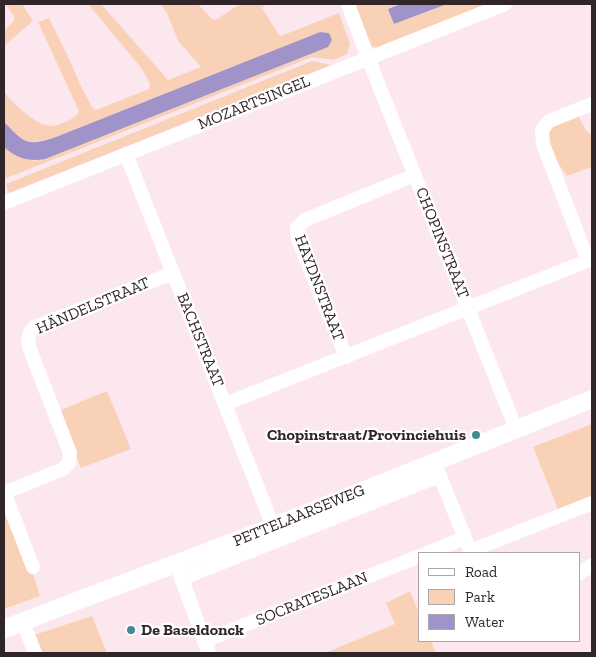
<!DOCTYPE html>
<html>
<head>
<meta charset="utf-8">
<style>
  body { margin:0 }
  #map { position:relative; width:596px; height:657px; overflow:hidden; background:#fde7ef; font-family:"Zilla Slab",serif }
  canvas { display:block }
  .frame { position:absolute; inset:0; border:5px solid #30262a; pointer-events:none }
  .legend { position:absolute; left:418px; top:552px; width:162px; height:90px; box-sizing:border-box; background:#fff; border:1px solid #aca8aa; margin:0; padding:6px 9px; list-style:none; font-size:15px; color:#30262a }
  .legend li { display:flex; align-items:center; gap:10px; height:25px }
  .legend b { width:25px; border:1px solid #aca8aa }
</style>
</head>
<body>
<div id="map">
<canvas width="596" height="657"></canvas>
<div class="frame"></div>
<ul class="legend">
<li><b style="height:6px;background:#fff"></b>Road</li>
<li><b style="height:14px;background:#f9d1b7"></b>Park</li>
<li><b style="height:14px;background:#9f93c9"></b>Water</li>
</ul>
</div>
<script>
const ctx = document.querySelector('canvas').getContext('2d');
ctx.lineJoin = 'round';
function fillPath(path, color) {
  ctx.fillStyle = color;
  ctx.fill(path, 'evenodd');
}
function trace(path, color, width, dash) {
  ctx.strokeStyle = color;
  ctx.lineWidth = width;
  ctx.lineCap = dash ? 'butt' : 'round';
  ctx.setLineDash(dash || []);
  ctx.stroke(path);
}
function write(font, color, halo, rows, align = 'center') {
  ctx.font = font + ' "Zilla Slab",serif';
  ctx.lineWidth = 4.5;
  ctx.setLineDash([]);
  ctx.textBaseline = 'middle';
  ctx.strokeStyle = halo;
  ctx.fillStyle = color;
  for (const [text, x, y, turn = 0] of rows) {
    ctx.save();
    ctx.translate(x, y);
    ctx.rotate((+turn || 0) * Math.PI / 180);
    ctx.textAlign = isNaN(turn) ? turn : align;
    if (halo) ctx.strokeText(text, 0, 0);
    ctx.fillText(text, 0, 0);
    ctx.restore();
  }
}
fillPath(new Path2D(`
  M5,4H22L33,21L4,46V31L14,21V16Z
  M88,4H101L168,80L201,67L178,41L167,13L160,4H198L209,16L214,20L217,19L237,6L245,4H267L262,8L279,35L281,36L339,13L350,44L347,54L333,60L312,57L4,179V147L16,156L35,161L329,33L320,32L56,137C26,147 25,143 4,122V92C14,104 36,126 52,126C57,126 62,123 67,121C73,118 77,117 79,111L38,22L49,18L70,61L80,84L93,109L96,110L101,108L149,89L150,84L142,69Z
  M354,4H401L388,9L394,24L447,4H496L382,48L373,47L370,43Z
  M312,61L331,65L9,193L6,184Z
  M577,114L587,132L592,135V167L567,176L549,150L546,129Z
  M107,391L131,449L81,468L58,411Z
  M592,424V501L560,514L533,447Z
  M4,504L35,580L40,596L4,609Z
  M410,591L420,615V641H431L436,653H325L395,624L386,603Z
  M92,616L107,653H41L34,635Z`), '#f9d1b7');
fillPath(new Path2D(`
  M401,4H447L394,24L388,9Z
  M320,32L329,33L332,40L328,47L45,159C29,162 16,158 4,147V122C25,143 26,147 56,137Z`), '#9f93c9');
trace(new Path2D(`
  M348,4L368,58L516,429
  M126,154L269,516L272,527
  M4,203L505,4
  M588,261L543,144L542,130L549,121L592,104
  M346,357L298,239L297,228L305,220L415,175
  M225,404L592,259
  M437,469L465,538
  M4,492L33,567
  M4,493L63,469L69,463L70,453L29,347C27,338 28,332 35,327L173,273
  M470,551L592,503
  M427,553L465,538L468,546
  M179,572L209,653
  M580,573L592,565
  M182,581L191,575L429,480L440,477
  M23,622L35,653
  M204,641L420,556`), '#fff', 14);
trace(new Path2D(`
  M4,629C93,594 183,562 272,527C379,485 485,441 592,399`), '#fff', 18);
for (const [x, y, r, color] of [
  [476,435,5,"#428991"],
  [131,630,5,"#428991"]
]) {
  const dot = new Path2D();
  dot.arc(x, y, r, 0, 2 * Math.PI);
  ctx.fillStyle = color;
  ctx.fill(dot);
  trace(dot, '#fff', 2);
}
write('16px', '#30262a', '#fff', [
  ["MOZARTSINGEL",254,103,-22],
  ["CHOPINSTRAAT",442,243,68],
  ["HAYDNSTRAAT",319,288,69],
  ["HÄNDELSTRAAT",93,306,-23],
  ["BACHSTRAAT",200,340,68],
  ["PETTELAARSEWEG",299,516,-22],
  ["SOCRATESLAAN",312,599,-22]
]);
write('bold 16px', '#30262a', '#fff', [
  ["Chopinstraat/Provinciehuis",466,435],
  ["De Baseldonck",141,630,"left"]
], 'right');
</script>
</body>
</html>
